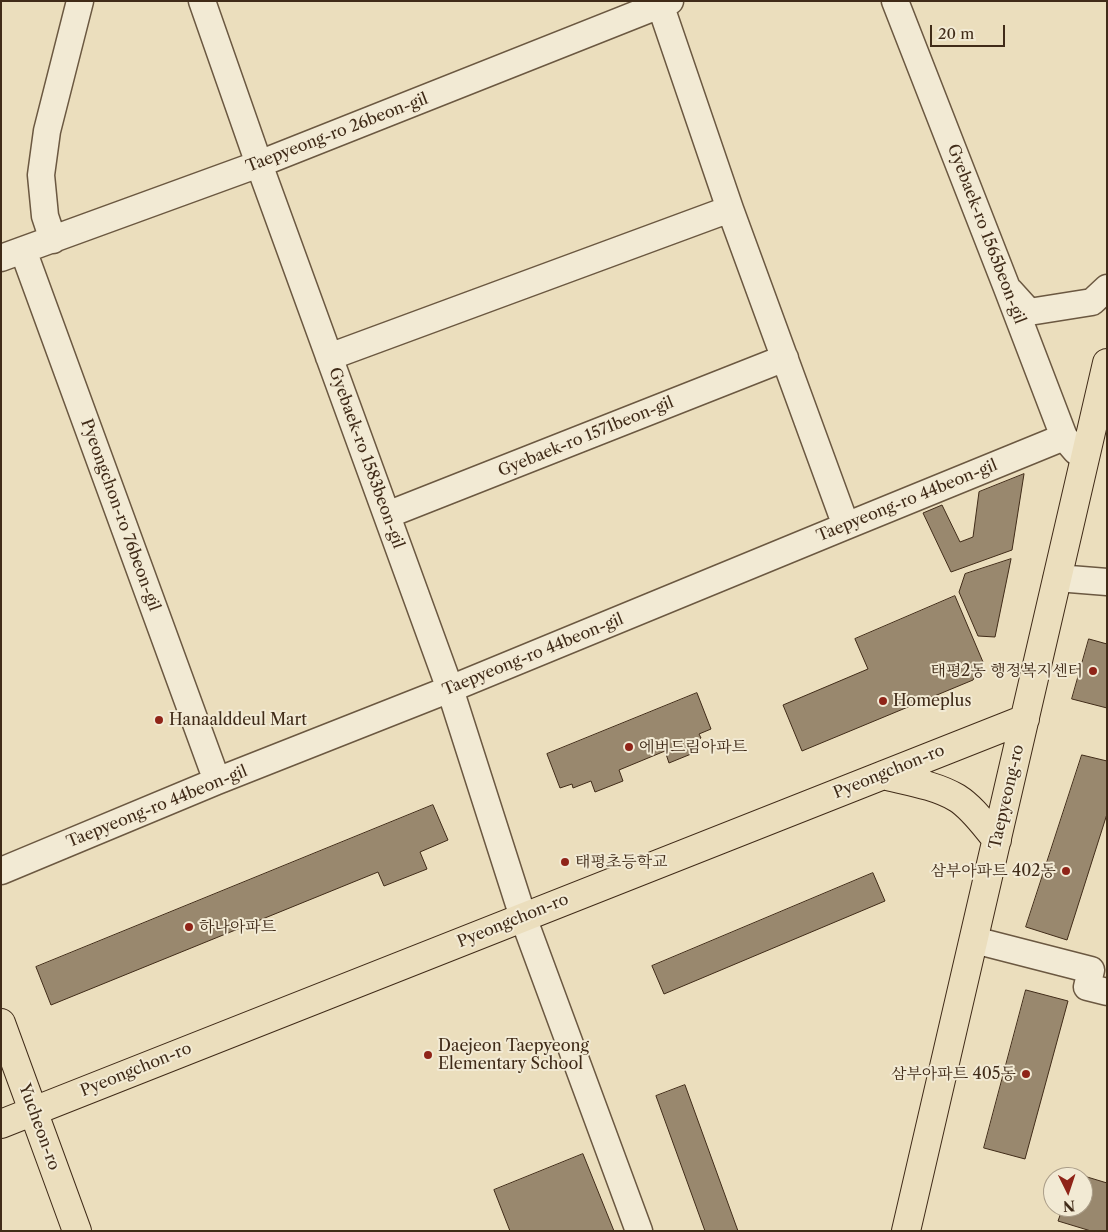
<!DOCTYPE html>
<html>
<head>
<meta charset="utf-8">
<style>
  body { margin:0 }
  #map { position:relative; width:1108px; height:1232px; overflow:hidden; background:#ebdebd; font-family:"Libre Caslon Text",serif }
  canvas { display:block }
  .frame { position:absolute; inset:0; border:2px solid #402b18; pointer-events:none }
  .north { position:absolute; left:1043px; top:1167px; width:50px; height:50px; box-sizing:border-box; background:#f2ead4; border:1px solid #ab9e89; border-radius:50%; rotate:176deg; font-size:14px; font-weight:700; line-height:20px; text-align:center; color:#402b18 }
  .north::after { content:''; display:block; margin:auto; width:18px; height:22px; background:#8f2418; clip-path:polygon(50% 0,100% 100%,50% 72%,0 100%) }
  .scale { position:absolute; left:930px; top:25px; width:75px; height:22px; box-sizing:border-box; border:2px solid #402b18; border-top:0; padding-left:6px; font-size:15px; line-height:18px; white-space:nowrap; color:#402b18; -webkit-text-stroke:4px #f2ead4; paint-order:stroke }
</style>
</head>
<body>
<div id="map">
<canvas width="1108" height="1232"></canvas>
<div class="frame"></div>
<div class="north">N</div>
<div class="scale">20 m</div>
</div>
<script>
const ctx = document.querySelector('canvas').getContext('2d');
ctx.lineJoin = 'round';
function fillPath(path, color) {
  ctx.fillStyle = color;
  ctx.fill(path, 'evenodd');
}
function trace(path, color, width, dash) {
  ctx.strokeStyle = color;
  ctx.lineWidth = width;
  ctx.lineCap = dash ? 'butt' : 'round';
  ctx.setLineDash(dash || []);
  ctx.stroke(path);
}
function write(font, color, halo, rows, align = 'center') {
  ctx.font = font + ' "Libre Caslon Text","Noto Serif KR",serif';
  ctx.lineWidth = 4;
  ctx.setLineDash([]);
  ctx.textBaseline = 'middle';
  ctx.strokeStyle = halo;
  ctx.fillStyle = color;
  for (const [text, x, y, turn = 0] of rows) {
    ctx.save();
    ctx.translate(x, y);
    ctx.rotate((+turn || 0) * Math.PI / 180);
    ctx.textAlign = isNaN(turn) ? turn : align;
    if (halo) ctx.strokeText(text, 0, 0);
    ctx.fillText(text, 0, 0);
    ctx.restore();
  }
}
const building = new Path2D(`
  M1024,474L1012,550L951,572L923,513L942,505L960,542L973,537L979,492Z
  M1011,559L995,637L978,636L959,592L965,574Z
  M955,596L983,662L973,680L802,751L783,705L868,669L855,639Z
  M1089,639L1107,644V708L1072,699Z
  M697,693L711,729L699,734L701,738L691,742L696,752L669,763L665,751L619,770L623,781L595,792L591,781L573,788L572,784L560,788L547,754Z
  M1082,755L1107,761V814L1067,940L1026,927Z
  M433,805L448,840L420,852L427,869L384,886L378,872L51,1005L36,967Z
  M873,873L885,901L664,994L652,966Z
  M1026,990L1068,1001L1025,1159L984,1148Z
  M685,1085L738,1231H705L656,1096Z
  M583,1154L614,1231H510L494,1190Z
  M1074,1173L1107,1183V1231H1091L1058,1221L1063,1207H1083V1177H1073Z`);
fillPath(building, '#99886e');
trace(building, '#402b18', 1);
const minor = new Path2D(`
  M202,1L259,164L450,689L523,917L639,1231
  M659,1L730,209L846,526
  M895,1L1007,288L1064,437L1076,451
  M53,240L45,216L41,175L47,131L80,1
  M23,250L217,781
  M1,258L259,164L670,1
  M1010,291L1029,312L1092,302L1107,288
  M329,357L730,209
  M387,515L785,358
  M1057,578L1107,582
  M1,871L217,781L450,689L846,526L1064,437
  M974,940L1091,970L1087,987L1107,992`);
const major = new Path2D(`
  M883,775C907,781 935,785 957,798C973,808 985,826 997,840
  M1,1023L77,1231
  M1,1124L1025,719
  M906,1231L1107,363`);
trace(minor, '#6b5841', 29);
trace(major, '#402b18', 30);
trace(minor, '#f2ead4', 26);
trace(major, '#ebdebd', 28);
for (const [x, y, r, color] of [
  [1093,671,5,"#8f2418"],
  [883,701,5,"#8f2418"],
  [159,720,5,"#8f2418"],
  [629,747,5,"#8f2418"],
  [565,862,5,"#8f2418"],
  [1066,871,5,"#8f2418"],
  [189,927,5,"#8f2418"],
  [428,1055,5,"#8f2418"],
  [1026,1074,5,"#8f2418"]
]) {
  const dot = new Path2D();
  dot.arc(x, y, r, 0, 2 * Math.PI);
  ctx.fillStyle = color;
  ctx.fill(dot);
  trace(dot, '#f2ead4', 2);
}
write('16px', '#402b18', '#f2ead4', [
  ["Taepyeong-ro 26beon-gil",337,133,-21],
  ["Gyebaek-ro 1565beon-gil",986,234,69],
  ["Gyebaek-ro 1571beon-gil",586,437,-22],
  ["Gyebaek-ro 1583beon-gil",366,458,70],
  ["Taepyeong-ro 44beon-gil",907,501,-22],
  ["Pyeongchon-ro 76beon-gil",120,515,70],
  ["Taepyeong-ro 44beon-gil",533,655,-22],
  ["Pyeongchon-ro",889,772,-22],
  ["Taepyeong-ro",1007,797,-77],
  ["Taepyeong-ro 44beon-gil",157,807,-22],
  ["Pyeongchon-ro",513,921,-22],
  ["Pyeongchon-ro",136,1070,-22],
  ["Yucheon-ro",39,1127,70]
]);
write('16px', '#402b18', '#f2ead4', [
  ["태평2동 행정복지센터",1083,671,"right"],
  ["Homeplus",893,701],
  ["Hanaalddeul Mart",169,720],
  ["에버드림아파트",639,747],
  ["태평초등학교",575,862],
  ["삼부아파트 402동",1056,871,"right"],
  ["하나아파트",199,927],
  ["Daejeon Taepyeong",438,1046],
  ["Elementary School",438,1064],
  ["삼부아파트 405동",1016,1074,"right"]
], 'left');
</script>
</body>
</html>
